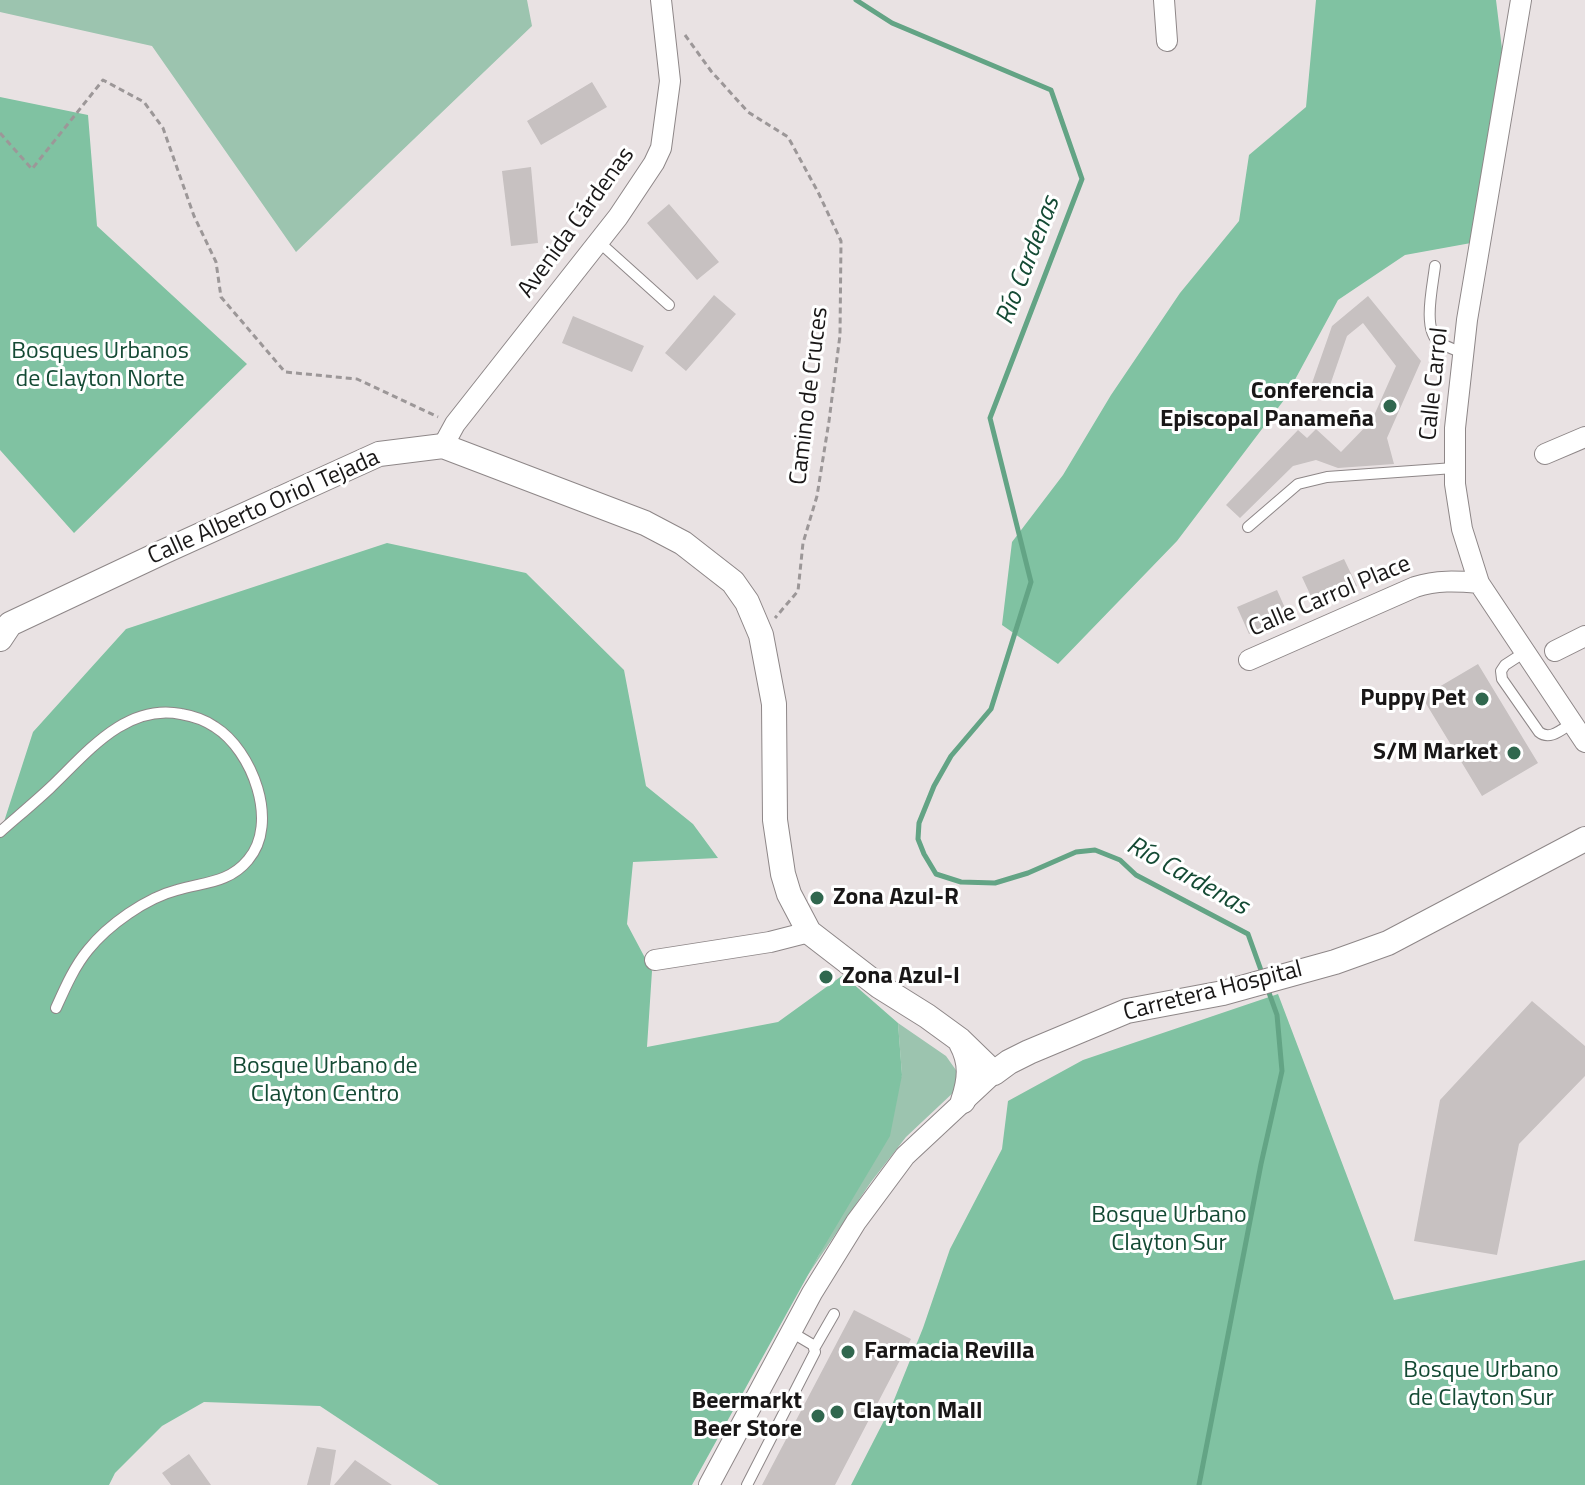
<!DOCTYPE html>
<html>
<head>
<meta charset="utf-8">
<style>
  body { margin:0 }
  canvas { display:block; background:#e9e2e3 }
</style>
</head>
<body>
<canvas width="1585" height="1485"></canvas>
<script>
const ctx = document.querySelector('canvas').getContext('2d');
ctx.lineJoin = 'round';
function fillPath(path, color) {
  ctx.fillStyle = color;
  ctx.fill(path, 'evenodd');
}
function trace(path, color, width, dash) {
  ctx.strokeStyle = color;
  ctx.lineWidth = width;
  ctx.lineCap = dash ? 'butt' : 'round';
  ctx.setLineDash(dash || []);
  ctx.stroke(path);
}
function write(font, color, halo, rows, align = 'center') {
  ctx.font = font + ' "Titillium Web",sans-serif';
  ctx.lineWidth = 6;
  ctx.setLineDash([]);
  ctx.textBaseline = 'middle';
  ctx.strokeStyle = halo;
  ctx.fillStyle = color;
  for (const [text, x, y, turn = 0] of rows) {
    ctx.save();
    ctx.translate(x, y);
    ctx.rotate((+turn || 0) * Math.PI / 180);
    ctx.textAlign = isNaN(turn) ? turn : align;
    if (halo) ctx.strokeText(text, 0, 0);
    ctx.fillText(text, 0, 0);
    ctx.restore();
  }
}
fillPath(new Path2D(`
  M0,0H527L532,26L296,252L152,46L0,12Z
  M898,1023L946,1056L958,1073L956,1090L906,1137L871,1182L805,1279L819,1255L902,1075Z`), '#9cc4af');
fillPath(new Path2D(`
  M1316,0H1496L1509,106L1471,243L1405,255L1338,300L1284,400L1177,541L1058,664L1002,625L1012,542L1063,475L1111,395L1180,293L1239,221L1249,155L1306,107Z
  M0,97L88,115L97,226L247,364L74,533L0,450Z
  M387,543L526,573L624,670L646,786L693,824L718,858L633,862L627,924L652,971L647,1047L778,1022L843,975L898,1023L902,1075L890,1136L819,1255L692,1485H439L320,1406L204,1402L162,1426L115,1473L109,1485H0V834L33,732L126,629Z
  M1278,994L1394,1300L1585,1260V1485H851L892,1405L923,1328L950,1249L1002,1149L1008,1101L1083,1060Z`), '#80c2a2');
trace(new Path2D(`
  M856,0L892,23L1051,90L1082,179L990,418L1031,582L991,709L951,756L934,786L919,823L918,839L924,854L936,874L961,882L995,883L1028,873L1076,852L1095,850L1120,860L1136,875L1248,934L1262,973
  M1199,1485L1261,1164L1282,1071L1277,1015L1268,990`), '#63a485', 5);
fillPath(new Path2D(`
  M592,82L607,107L541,145L527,121Z
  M531,167L538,243L511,246L502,171Z
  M669,204L719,262L697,280L647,223Z
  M714,295L736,314L686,371L665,353Z
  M1368,296L1421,361L1387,438L1394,464L1338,468L1316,460L1293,466L1240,518L1226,505L1298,430L1307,438L1316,429L1341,452L1372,420L1396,366L1363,323L1347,336L1328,391L1311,386L1332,326Z
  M573,316L644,346L632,372L562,343Z
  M1344,559L1357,586L1315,605L1302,577Z
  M1277,590L1289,617L1249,634L1237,607Z
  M1478,664L1538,763L1482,796L1422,697Z
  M1532,1001L1585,1046V1076L1519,1144L1497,1255L1414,1241L1440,1100Z
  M854,1310L911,1339L835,1485H762Z
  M317,1447L336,1450L330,1485H307Z
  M189,1454L211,1485H171L162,1473Z
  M355,1460L392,1485H334Z`), '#c7c1c1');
const service = new Path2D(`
  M599,242L669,305
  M1435,266C1433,285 1422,330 1439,342C1446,347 1456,350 1463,353
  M1248,527L1298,484L1327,477L1454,468
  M1525,652L1505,665L1501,671L1502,679L1539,732C1550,741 1562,729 1572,723
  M0,832C17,817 34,803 50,788C86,754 125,703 181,714C193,716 205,720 215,727C252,750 280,823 248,860C229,883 204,882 177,890C146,898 108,925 88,950C74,967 65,988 56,1008
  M815,1347L834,1314
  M747,1485L815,1352L813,1345L791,1332`);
const minor = new Path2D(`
  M1164,0L1167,41
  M1521,0L1467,320L1455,428V484L1462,529L1479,583L1585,742
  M443,446L455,424L618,217L654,163L661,148L670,81L661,0
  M1545,454L1585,437
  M1555,651L1585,636
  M1249,660L1415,587C1437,580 1456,581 1479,583
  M655,960L770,942L809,932
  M709,1485L812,1293L856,1222L905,1156L994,1073`);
const tertiary = new Path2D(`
  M0,639L10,624L163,552L379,454L443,446L645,523L683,543L733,582L747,602L761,635L774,704L775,820L783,874L789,894L809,932L879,986L927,1016L960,1040L994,1073L1009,1062L1029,1052L1127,1011L1223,993L1335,962L1388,943L1585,839
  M961,1043C972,1063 970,1080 963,1101`);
trace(service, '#8e8788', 12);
trace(minor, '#8e8788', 22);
trace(tertiary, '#8e8788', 26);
trace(new Path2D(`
  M685,35L711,71L748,112L788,137L818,192L841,241L840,335L829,421L817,496L803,543L798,591L775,618
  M0,133L32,169L103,80L144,102L163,128L194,216L216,262L221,297L285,372L357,379L438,417`), '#9c9798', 3, [6, 4]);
trace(service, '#fff', 10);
trace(minor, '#fff', 20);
trace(tertiary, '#fff', 24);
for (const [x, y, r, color] of [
  [1390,406,8,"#30674e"],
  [1482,699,8,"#30674e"],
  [1514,753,8,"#30674e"],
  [817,898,8,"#30674e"],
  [826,977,8,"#30674e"],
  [848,1352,8,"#30674e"],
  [837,1412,8,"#30674e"],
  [818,1416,8,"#30674e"]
]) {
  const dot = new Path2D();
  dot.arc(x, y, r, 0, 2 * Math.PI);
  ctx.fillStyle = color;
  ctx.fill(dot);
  trace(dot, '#fff', 3);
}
write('24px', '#191717', '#fff', [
  ["Avenida Cárdenas",577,223,-54],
  ["Calle Carrol",1435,384,-84],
  ["Camino de Cruces",810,396,-83],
  ["Calle Alberto Oriol Tejada",264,508,-24],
  ["Calle Carrol Place",1330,597,-23],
  ["Carretera Hospital",1213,992,-14]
]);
write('24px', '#144a34', '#fff', [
  ["Bosques Urbanos",100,352],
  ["de Clayton Norte",100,380],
  ["Bosque Urbano de",325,1067],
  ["Clayton Centro",325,1095],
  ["Bosque Urbano",1169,1216],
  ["Clayton Sur",1169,1244],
  ["Bosque Urbano",1481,1371],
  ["de Clayton Sur",1481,1399]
]);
write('bold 24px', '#191717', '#fff', [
  ["Conferencia",1374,392],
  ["Episcopal Panameña",1374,420],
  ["Puppy Pet",1466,699],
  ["S/M Market",1498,753],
  ["Zona Azul-R",833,898,"left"],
  ["Zona Azul-I",842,977,"left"],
  ["Farmacia Revilla",864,1352,"left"],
  ["Beermarkt",802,1402],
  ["Beer Store",802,1430],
  ["Clayton Mall",853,1412,"left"]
], 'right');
write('italic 26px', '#144a34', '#fff', [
  ["Río Cardenas",1029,261,-69],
  ["Río Cardenas",1187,877,29]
]);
</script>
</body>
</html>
